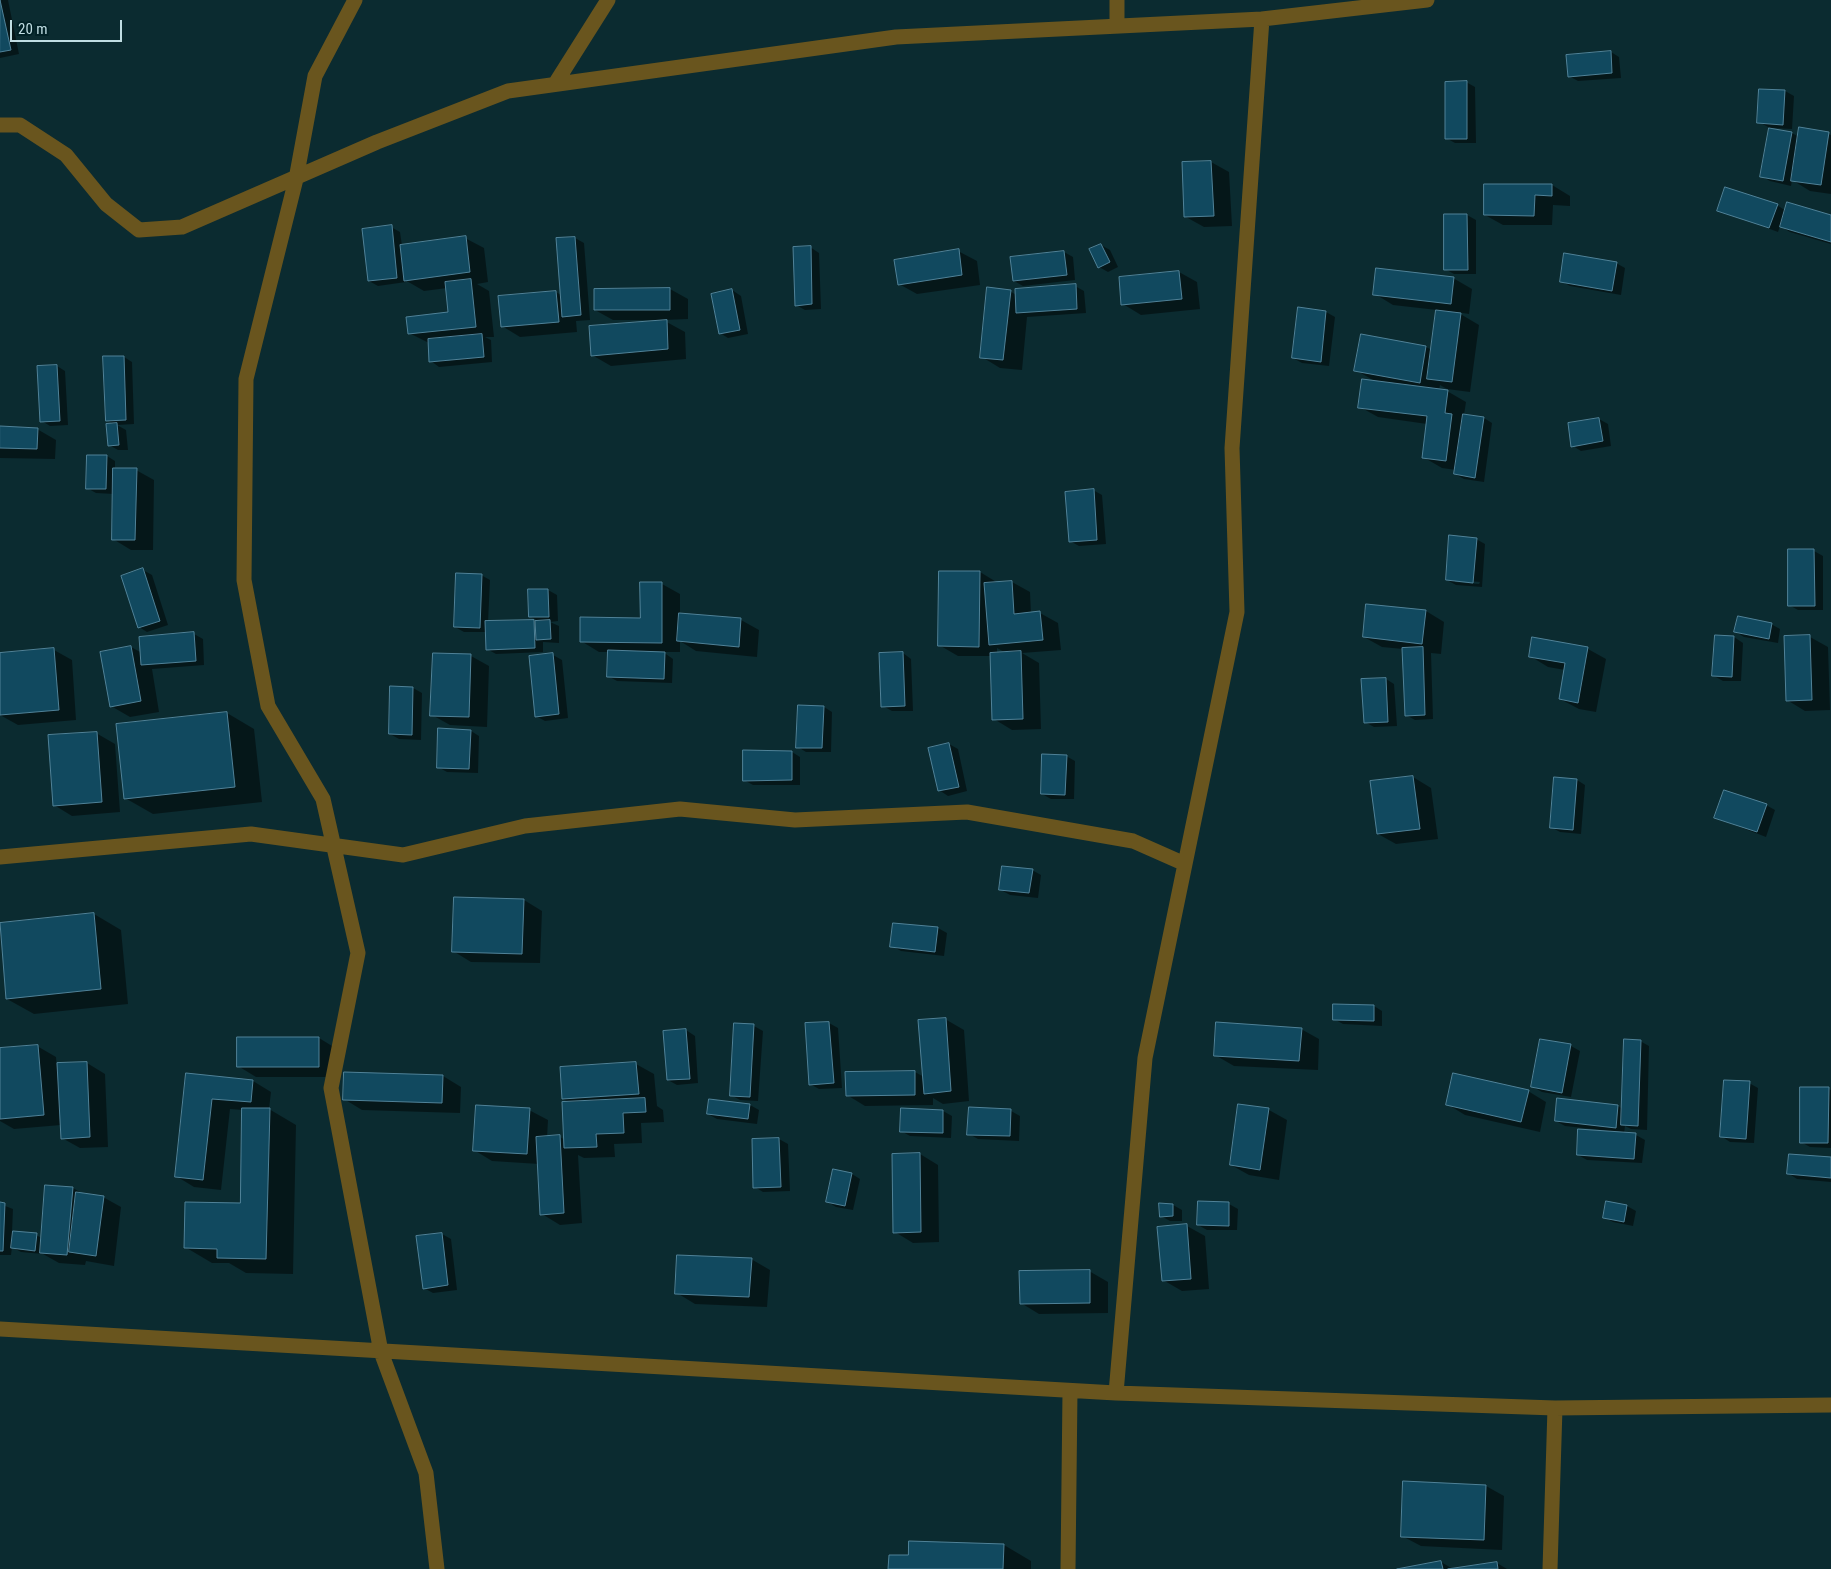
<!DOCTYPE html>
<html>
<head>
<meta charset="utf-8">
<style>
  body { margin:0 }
  #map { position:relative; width:1831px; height:1569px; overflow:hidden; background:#0b2b30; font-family:"Roboto Condensed",sans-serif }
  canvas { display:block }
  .scale { position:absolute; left:10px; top:20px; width:112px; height:22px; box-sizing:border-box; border:2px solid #c1dee3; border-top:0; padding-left:6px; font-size:15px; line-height:18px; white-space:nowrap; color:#c1dee3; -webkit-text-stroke:4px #012126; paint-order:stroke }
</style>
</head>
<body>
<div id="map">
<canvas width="1831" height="1569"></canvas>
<div class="scale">20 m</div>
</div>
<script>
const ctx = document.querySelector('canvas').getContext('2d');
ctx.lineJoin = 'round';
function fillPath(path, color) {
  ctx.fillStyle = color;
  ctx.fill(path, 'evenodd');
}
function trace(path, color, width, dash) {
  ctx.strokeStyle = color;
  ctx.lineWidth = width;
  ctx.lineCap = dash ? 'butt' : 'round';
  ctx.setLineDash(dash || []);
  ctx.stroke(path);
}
fillPath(new Path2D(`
  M0,0H10H8L19,54L0,58Z
  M1611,52L1619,57L1621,78L1578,81L1569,76Z
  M1466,82L1475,87L1476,143H1455L1446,138Z
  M1785,91L1794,96L1792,129L1773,128V130L1792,133L1799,137L1828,134L1831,135V194L1810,191L1792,180L1791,186L1770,181L1761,176L1770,128L1759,122Z
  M1211,162L1229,172L1232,226L1204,227L1186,217Z
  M1485,185H1552L1570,196V206L1553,205L1552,225H1503L1485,215Z
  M1777,205L1786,211L1831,216V244L1790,232L1780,226L1778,232L1719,210Z
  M1467,215L1476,220V274H1454L1445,269Z
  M391,227L400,232L402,246L465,238L484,248L488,282L477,284L489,291L494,337H485L491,340L492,362L439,367L431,361L429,343L409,333L449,313L447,288L424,291L405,280L406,282L378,286L369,281Z
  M575,238L584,243L590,320L576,321L577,332L520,337L502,326L556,292L561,295L557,239Z
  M1101,245L1110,250L1118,267L1108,272L1099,267Z
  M810,247L819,253L821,309L805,310L796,305Z
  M958,251L977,261L980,285L917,294L899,284Z
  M1064,252L1073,257L1075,280L1023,286L1014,281Z
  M1616,263L1625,268L1621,295L1570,286L1561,281Z
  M1179,272L1197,282L1200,309L1141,315L1123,304Z
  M1453,278L1472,289L1469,314L1457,312L1479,325L1470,392L1447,389L1440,385L1439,390L1447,391L1466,402L1464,415L1484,418L1492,423L1484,482L1464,479L1455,474L1456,470L1442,468L1423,457L1427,424L1378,417L1360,407L1376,382L1356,370L1362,335L1426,347L1432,350L1437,310L1393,305L1375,294Z
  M1075,286L1084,291L1086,313L1027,317L1022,370L1000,368L982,357L1010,291L1016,295Z
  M670,289L688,299V319L663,320L685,332L686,359L611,366L592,355L662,322V320H613L595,310Z
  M732,290L741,296L748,334L728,338L720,333Z
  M1299,309L1326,312L1335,317L1329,366L1302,363L1293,358Z
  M124,357L132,362L134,424L117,425L126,430L128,450H118L109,445L115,425L107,420Z
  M57,366L65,371L68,425L50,426L42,421Z
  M1599,419L1608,424L1611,446L1581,451L1573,446Z
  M0,428L37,429L56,440L55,459L0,458Z
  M107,456L115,461V470H136L154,480L153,550H131L113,539L114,494L96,493L87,488Z
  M1093,490L1102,495L1106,544L1079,546L1070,541Z
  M1476,539L1485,544L1482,587L1456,585L1447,580ZM1455,580L1480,582L1479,584L1455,582Z
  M1814,551L1823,556V610H1798L1789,605Z
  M143,570L152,575L168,625L147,632L139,627Z
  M980,572L998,583L1012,582L1030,592L1031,614L1040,613L1058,623L1061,650L1022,653L1039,663L1041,729L1012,730L994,719L992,656H958L939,645ZM997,648L1006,653L997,654Z
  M481,575L490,580L488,623L538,621L531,617L530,591L548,590L557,595L558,621L550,622L559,626V643L543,642V652L496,654L487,649V632H464L455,627Z
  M662,584L680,594V614L741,620L759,630L757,657L696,651L680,641V652H663L673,659L672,683L617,681L608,676L609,652H599L581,641L641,619Z
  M1426,611L1444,622L1441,654L1431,653L1433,719L1415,720L1406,715L1403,649L1382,647L1364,637Z
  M1771,624L1780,629L1778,643L1744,637L1736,632Z
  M194,634L203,639L204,665L152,669L159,712L130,717L111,706L102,653L131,647L142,653Z
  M1734,637L1743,643L1741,681H1723L1714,676Z
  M1810,637L1828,647L1830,710L1805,711L1787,700Z
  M1588,649L1606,659L1596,712L1579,709L1560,699L1565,670L1548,667L1530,656Z
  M54,650L72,660L76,720L18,725L0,715V654Z
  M903,653L911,659L913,711H892L883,706Z
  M553,655L562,660L568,718L545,721L536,716Z
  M471,656L489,666L487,727L450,725L432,715Z
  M1386,679L1394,684L1397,726L1374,727L1365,722Z
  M413,688L422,693L421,740L399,739L390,734Z
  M824,707L832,712L831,752H806L798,747Z
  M227,713L254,729L262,802L153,814L125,798Z
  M471,731L479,736L478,773L447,772L438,767Z
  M96,733L115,744L120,812L72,816L54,805Z
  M949,744L958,749L967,791L948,796L939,790Z
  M792,752L800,757V785H753L744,780Z
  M1066,756L1075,761L1074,799H1051L1042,794Z
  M1413,777L1431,788L1438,839L1396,844L1378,834Z
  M1577,780L1585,785L1581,834L1560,832L1551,827Z
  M1766,805L1775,810L1766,837L1716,818Z
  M1032,870L1041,875L1038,898L1010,895L1001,890Z
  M524,900L542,911L540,963L471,962L453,951Z
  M94,914L121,930L128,1004L34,1014L7,999L0,924Z
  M938,928L947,933L944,956L901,951L892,946Z
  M1374,1006L1382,1011V1026L1343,1024L1334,1019Z
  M945,1019L964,1030L969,1101L943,1104L933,1098V1105L865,1106L847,1095L915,1072L924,1077Z
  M829,1023L838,1028L842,1088L819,1089L810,1084Z
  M735,1025L754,1026L763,1031L758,1101L740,1100L731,1095Z
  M1301,1029L1319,1039L1318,1070L1234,1066L1215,1055Z
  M686,1030L695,1036L698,1083L677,1085L668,1080Z
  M319,1038L337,1049V1077H256L238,1066Z
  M1541,1040L1571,1046L1580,1051L1571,1097L1542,1092L1533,1087Z
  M1640,1041L1649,1046L1647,1130L1631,1129L1625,1126L1624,1134L1636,1135L1645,1140L1642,1163L1587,1160L1578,1155L1601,1130L1565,1126L1556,1121L1618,1106L1623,1109Z
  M37,1046L56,1057L57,1070L87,1063L105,1074L108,1147L80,1148L62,1138L61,1125L14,1129L0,1121V1049Z
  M636,1064L654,1074L657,1106L663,1110L664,1122L641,1123L642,1143L614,1144L615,1157L584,1158L578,1155L582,1223L560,1225L542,1214L539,1164L492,1161L474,1150L529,1110L548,1120L547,1138L560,1137L565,1140L570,1103L563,1099L561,1068Z
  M187,1075L253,1081L271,1092L269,1109L296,1125L293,1274L246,1273L229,1263H212L185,1247L241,1204L243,1110L230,1109L221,1190L194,1187L176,1176Z
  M443,1076L461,1087L460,1113L362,1110L344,1099Z
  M1749,1083L1758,1088L1754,1143L1730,1142L1721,1136Z
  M1828,1089L1831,1090V1148L1810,1147L1801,1142Z
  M1528,1091L1546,1102L1540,1132L1465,1115L1447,1104Z
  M750,1105L759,1110L757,1124L717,1119L708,1114Z
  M1269,1110L1287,1120L1279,1180L1249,1175L1231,1165Z
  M943,1111L952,1116L951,1138L910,1136L901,1131Z
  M1011,1111L1020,1116L1019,1141L978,1139L969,1134Z
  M779,1139L788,1144L790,1191L763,1192L755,1187Z
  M920,1154L938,1165L939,1242L913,1243L895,1232Z
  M1831,1159V1182L1797,1179L1788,1173Z
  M852,1174L860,1179L853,1210L836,1207L828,1202Z
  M73,1188L83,1194L103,1197L121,1207L114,1266L86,1261L85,1265L59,1263L43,1254L21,1252L12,1247L11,1255H0V1204L13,1209L12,1232L36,1235L42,1238Z
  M1607,1202L1627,1206L1636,1211L1633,1226L1613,1222L1604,1217Z
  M1199,1203L1229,1204L1238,1209L1237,1230H1207L1198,1225Z
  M1173,1205L1182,1210V1221H1170L1161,1216Z
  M1187,1226L1205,1236L1209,1289L1182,1291L1163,1280Z
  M442,1234L451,1239L457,1290L433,1293L424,1288Z
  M751,1259L770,1270L767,1307L695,1304L677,1293Z
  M1089,1271L1108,1282V1313L1039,1314L1021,1303Z
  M1486,1486L1504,1496L1502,1550L1421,1546L1402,1536Z
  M910,1542L1004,1545L1031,1561V1569H890L910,1556Z
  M1441,1562L1453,1569H1404Z
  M1497,1563L1507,1569H1456Z`), '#0007');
const building = new Path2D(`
  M0,0L11,50L0,52Z
  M1611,51L1612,73L1568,77L1566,55Z
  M1467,81V139H1445V82Z
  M1759,89L1785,90L1783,125L1757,123Z
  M1799,127L1829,132L1821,185L1791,181Z
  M1769,128L1792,132L1783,181L1760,177Z
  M1211,161L1214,216L1184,217L1182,162Z
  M1484,184H1552V196L1535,195L1534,216L1484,215Z
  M1725,187L1778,204L1769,228L1717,211Z
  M1787,202L1831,215V242L1780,227Z
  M1444,214H1467L1468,270H1444Z
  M392,225L397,278L368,281L362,229Z
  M466,236L470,272L404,281L400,245Z
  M575,237L581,315L562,317L556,238Z
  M1101,244L1110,262L1098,268L1089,249Z
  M811,246L812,304L795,306L793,247Z
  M959,249L962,275L898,285L894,260Z
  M1064,251L1067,275L1013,281L1010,257Z
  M1564,253L1617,262L1612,291L1560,282Z
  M1376,268L1454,277L1451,304L1373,295Z
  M1179,271L1182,299L1121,305L1119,277Z
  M471,279L476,327L408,334L406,317L448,312L445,282Z
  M1076,284L1077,309L1016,313L1015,289Z
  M987,287L1011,290L1003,360L980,358Z
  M670,288V310H594V289Z
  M732,289L740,330L719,334L711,294Z
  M556,291L559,322L501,327L498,296Z
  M1298,307L1326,311L1321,362L1292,358Z
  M1436,310L1461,313L1452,382L1427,379Z
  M667,320L668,349L591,356L589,326Z
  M482,334L484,357L429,362L428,339Z
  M1361,334L1426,346L1420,383L1354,371Z
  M103,356H124L126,420L106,421Z
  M57,365L60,421L40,422L37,366Z
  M1362,379L1448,390L1445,413L1452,414L1446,461L1422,458L1427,416L1358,408Z
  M1463,414L1484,417L1475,478L1454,474Z
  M1599,418L1603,441L1571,447L1568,423Z
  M117,423L119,445L108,446L106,424Z
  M0,426L38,428L37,449L0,448Z
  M87,455H107L106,489H86Z
  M113,468H137L135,540H112Z
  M1094,489L1097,540L1069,542L1065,492Z
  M1449,535L1477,538L1473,583L1446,580Z
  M1788,549H1814L1815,606H1788Z
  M143,568L160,621L138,628L121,576Z
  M939,571H980L979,647L938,646Z
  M456,573L482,574L480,628L454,627Z
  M1012,581L1014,614L1040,611L1043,640L989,645L984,583Z
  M640,582H662V643L580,642V617L640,618Z
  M528,589H548L549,617H529Z
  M1366,604L1426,610L1422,644L1363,637Z
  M679,613L741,618L739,647L677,641Z
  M1738,616L1772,623L1769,639L1734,632Z
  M534,620L535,648L486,650L485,621Z
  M550,620L551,639L536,640L535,621Z
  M194,632L196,661L141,665L139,637Z
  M1715,635L1734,636L1732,677L1712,676Z
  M1810,635L1812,700L1786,701L1784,636Z
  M1532,637L1588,647L1578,703L1559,699L1565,663L1529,657Z
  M131,646L141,701L110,707L100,652Z
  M1423,647L1425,715L1405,716L1402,648Z
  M54,648L59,710L0,715V653Z
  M608,650L665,652L664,679L607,677Z
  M1021,651L1023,719L992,720L990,653Z
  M903,652L905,706L881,707L879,653Z
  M433,653L471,654L469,717L430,716Z
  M553,653L559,714L535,717L529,656Z
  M1386,678L1388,722L1364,723L1361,679Z
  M390,686L413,687L412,735L389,734Z
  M798,705L824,706L822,748H796Z
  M227,712L235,787L124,799L116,724Z
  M438,728L471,730L469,769L437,768Z
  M97,732L102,802L53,806L48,735Z
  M949,743L959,787L938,791L928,748Z
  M743,750L792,751V780L743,781Z
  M1042,754L1067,755L1065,795L1041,794Z
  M1413,776L1420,829L1377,834L1370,781Z
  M1554,777L1577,779L1573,830L1550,828Z
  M1724,790L1767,804L1757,832L1714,818Z
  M1002,866L1033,869L1029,893L999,890Z
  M454,897L524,899L522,954L452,952Z
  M94,913L101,989L6,999L0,923Z
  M893,923L938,927L935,952L890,947Z
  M1333,1004L1374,1005V1021L1333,1020Z
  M946,1018L951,1091L924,1094L918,1020Z
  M829,1022L834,1083L809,1085L805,1023Z
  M1216,1022L1302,1028L1299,1061L1214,1056Z
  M734,1023L754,1024L750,1097L730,1096Z
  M686,1029L690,1079L667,1080L663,1031Z
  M237,1037H319V1067H237Z
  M1540,1039L1571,1044L1562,1093L1531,1087Z
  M1624,1039L1641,1040L1638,1126L1621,1125Z
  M38,1045L44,1115L0,1119V1048Z
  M87,1062L90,1137L61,1139L57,1063Z
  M636,1062L639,1094L562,1099L560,1067Z
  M915,1071V1095L846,1096L845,1072Z
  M344,1072L443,1075L442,1103L343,1100Z
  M186,1073L253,1080L251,1102L212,1099L203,1180L175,1177Z
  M1453,1073L1529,1090L1521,1122L1446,1105Z
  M1724,1080L1750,1081L1746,1139L1720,1137Z
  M1800,1087H1829L1828,1143H1800Z
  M645,1098L646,1112L623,1113L624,1133L596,1134L597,1147L564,1148L562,1102Z
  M1557,1098L1618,1105L1616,1128L1555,1121Z
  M709,1099L750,1104L748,1119L707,1114Z
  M1238,1104L1269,1108L1260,1170L1230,1165Z
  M476,1105L530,1108L527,1154L473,1151Z
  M969,1107L1011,1109L1010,1136L967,1135Z
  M242,1108H270L266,1259L217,1258V1249L184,1248L185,1202L240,1203Z
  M901,1108L943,1110V1133L900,1132Z
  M1578,1129L1636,1133L1634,1159L1577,1155Z
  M560,1135L564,1213L540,1215L536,1137Z
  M779,1138L781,1187L753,1188L752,1139Z
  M920,1153L921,1232L893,1233L892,1154Z
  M1789,1154L1831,1157V1178L1787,1174Z
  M833,1169L852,1173L845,1206L826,1202Z
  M45,1185L73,1187L67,1255L40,1253Z
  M76,1192L104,1196L96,1256L69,1252Z
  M1198,1201L1229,1202V1226L1197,1225Z
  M1606,1201L1627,1205L1624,1222L1603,1218Z
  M0,1202L5,1203L3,1251H0Z
  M1159,1203L1173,1204V1216L1160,1217Z
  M1187,1224L1191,1279L1162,1281L1157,1227Z
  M13,1231L37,1233L35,1251L11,1248Z
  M442,1233L448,1285L423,1289L416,1236Z
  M677,1255L752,1258L749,1297L675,1294Z
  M1090,1270V1303L1020,1304L1019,1271Z
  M1403,1481L1486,1485L1484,1540L1401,1537Z
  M909,1541L1004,1544L1003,1569H888L889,1555H908Z
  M1441,1561L1443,1569H1397Z
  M1497,1562L1498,1569H1448Z`);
fillPath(building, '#11495f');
trace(building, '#508298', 1);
trace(new Path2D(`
  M355,0L315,76L296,179L246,379L244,580L268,706L323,799L358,953L331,1088L381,1352L426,1473L437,1569
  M1117,0V26
  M555,84L608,0
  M0,125H20L66,155L106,204L139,230L182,227L377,142L508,91L896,37L1262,19
  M0,857L251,834L403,855L525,826L680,809L795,820L967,812L1133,841L1185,864
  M0,1329L1116,1393L1555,1408L1831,1405
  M1116,1393L1145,1058L1237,612L1232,448L1262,19L1427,0
  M1068,1569L1070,1391
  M1550,1569L1555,1408`), '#69551e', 15);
</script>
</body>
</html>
